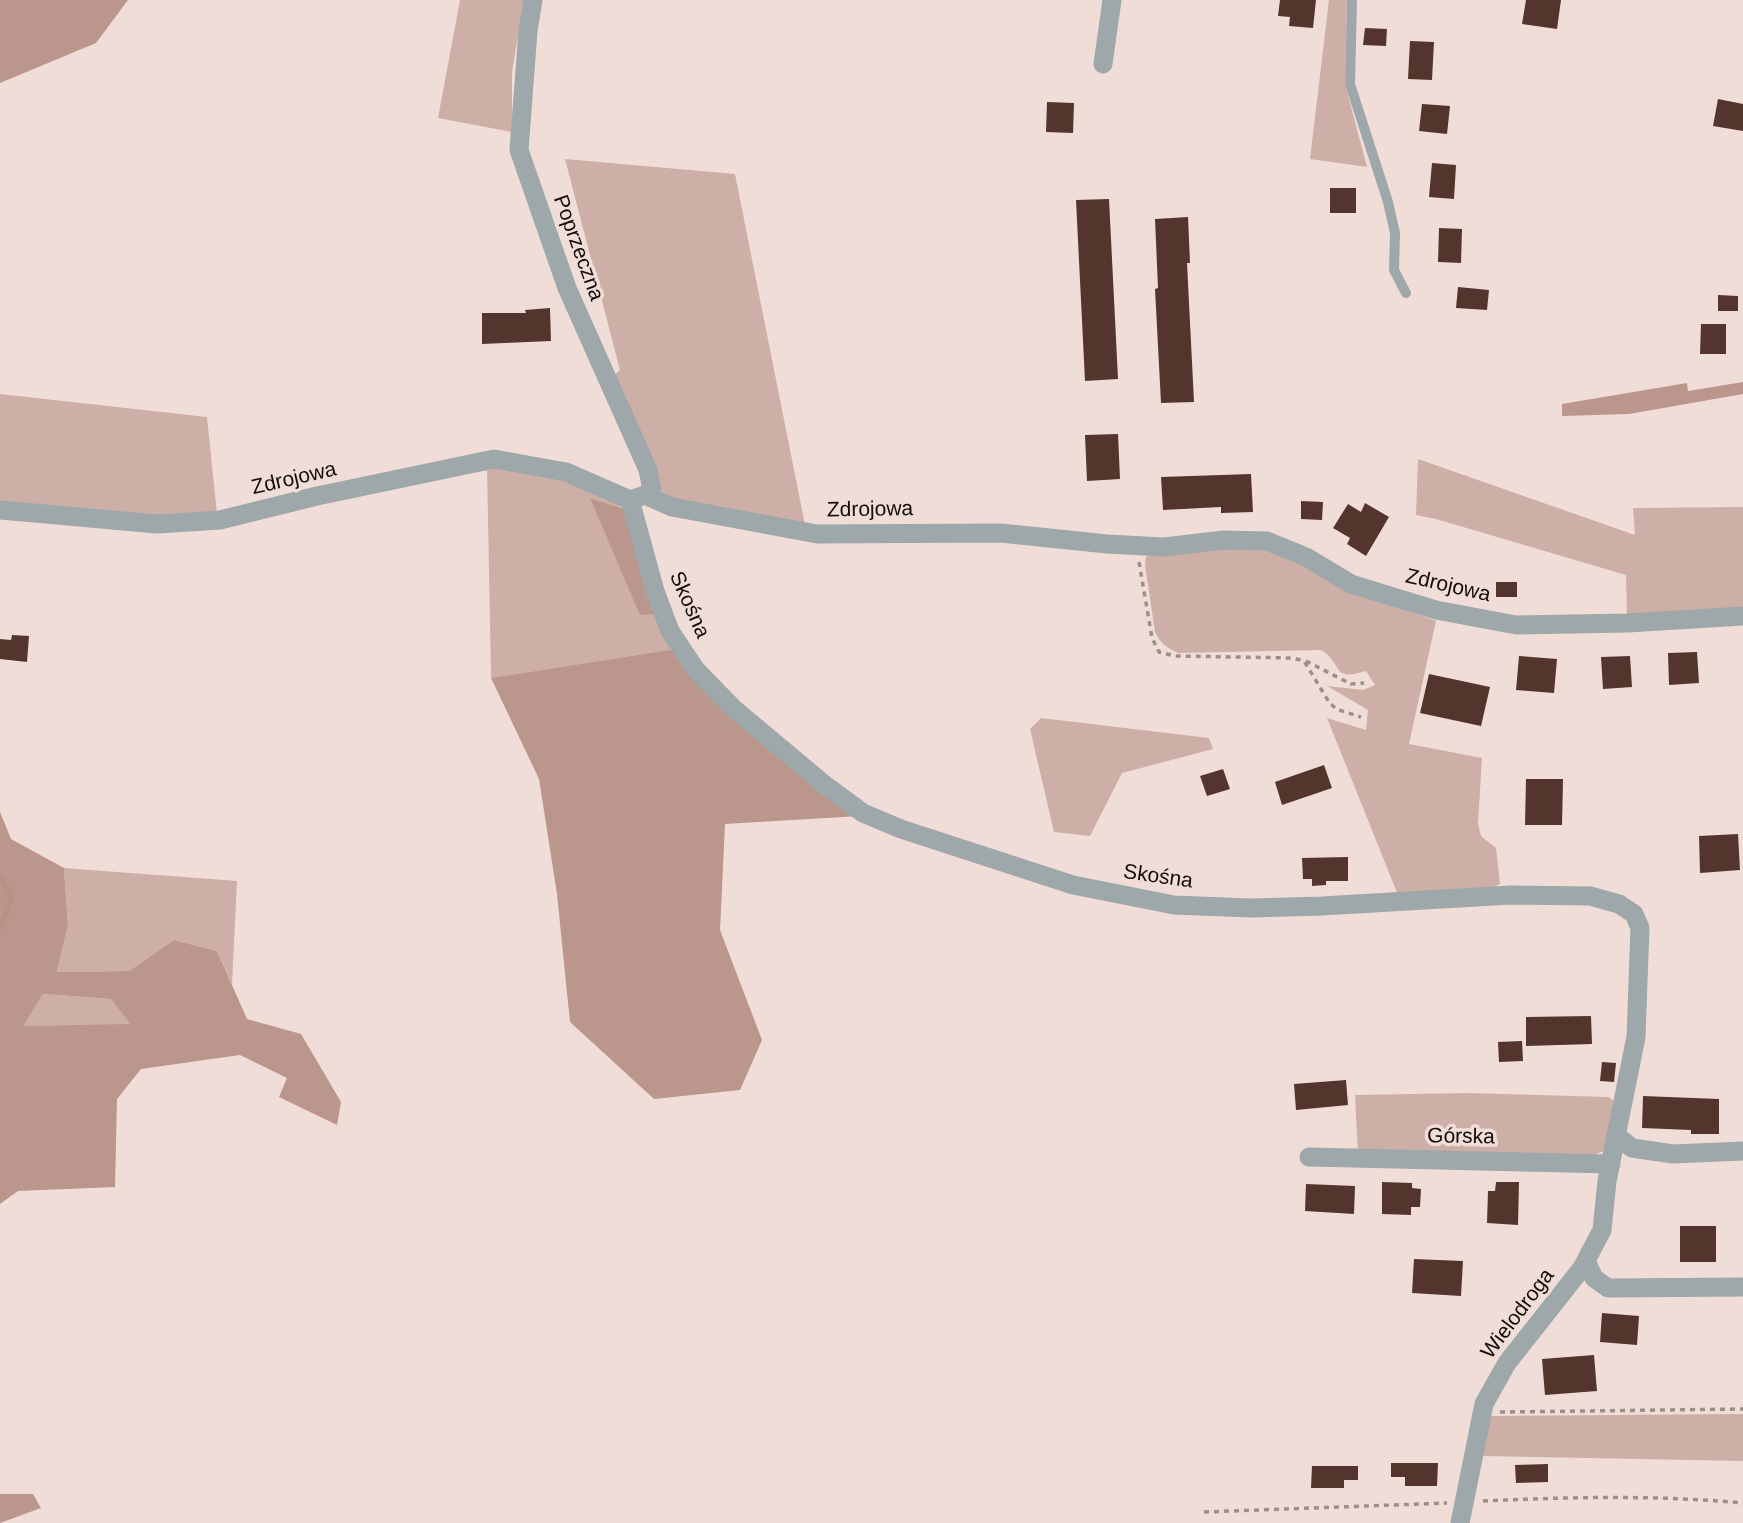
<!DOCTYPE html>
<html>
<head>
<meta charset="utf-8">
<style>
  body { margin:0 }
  canvas { display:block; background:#f1ddd7 }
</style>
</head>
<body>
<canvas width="1743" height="1523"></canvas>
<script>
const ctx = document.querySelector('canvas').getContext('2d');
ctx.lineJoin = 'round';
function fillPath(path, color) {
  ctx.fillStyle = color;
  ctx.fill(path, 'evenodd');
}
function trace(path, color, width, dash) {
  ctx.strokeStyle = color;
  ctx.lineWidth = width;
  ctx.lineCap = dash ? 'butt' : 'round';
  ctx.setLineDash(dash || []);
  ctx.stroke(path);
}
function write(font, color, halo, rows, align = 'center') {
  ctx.font = font + ' Arial,sans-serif';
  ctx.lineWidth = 7;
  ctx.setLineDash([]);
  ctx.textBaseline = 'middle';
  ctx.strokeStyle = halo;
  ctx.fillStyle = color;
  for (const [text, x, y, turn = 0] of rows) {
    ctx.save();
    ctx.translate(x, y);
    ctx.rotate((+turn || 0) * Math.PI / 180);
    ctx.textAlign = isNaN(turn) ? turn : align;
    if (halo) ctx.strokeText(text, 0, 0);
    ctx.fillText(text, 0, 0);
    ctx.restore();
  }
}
fillPath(new Path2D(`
  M460,0H524L512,72V132L438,118Z
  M1329,0H1347L1345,84L1367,167L1310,159Z
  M565,159L735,174L805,525L696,508L663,494L611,378L620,370Z
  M0,394L207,417L217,514L156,519L0,503Z
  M1418,459L1635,535L1633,508L1743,507V615L1627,618L1626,575L1436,519L1416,515Z
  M487,465L563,475L625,509L590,498L659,614L675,649L491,678Z
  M1264,545L1345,588L1436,621L1409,744L1482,758L1478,824L1481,836L1496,848L1500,884L1488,891L1398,895L1327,718L1366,730L1368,710L1327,686L1363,690L1375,685L1366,671C1330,682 1344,664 1321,650L1178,653C1167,648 1160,643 1155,632L1145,565L1146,557L1152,553Z
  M1041,718L1209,738L1213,749L1122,773L1090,836L1054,832L1030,729Z
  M64,868L237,881L232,984L217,951L174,940L129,971L57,972L68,925Z
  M43,994L111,999L131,1025L22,1026Z
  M1468,1093L1609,1097L1618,1105L1607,1150L1591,1156L1358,1153L1355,1095Z
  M1743,1414V1461L1482,1456L1489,1416Z`), '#ceafa7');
fillPath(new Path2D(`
  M0,0H128L96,43L0,83Z
  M1743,382V394L1629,414L1562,416V404L1687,383L1688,391Z
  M590,498L625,509L659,614L640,615Z
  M675,649L860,816L725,824L720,930L762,1040L740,1090L654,1099L570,1022L557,894L539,779L491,678Z
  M0,812L11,839L64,868L68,925L57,972L129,971L174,940L217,951L247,1019L301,1034L341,1102L337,1125L279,1097L287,1078L240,1055L141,1069L117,1099L115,1187L18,1191L0,1204ZM43,994L111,999L130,1024L23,1026Z
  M0,1494H33L41,1508L0,1523Z`), '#bb968c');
trace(new Path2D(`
  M0,876L12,896L0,929`), '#b59186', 5);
fillPath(new Path2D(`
  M1280,0H1316L1313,28L1289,26L1290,17L1278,16Z
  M1526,0H1561L1557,29L1522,24Z
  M1365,28L1387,29L1386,46L1363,45Z
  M1410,41L1434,42L1432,80L1408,79Z
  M1718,99L1743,104V131L1713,126Z
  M1047,102L1074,103L1073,133L1046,132Z
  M1422,104L1450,106L1447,134L1419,131Z
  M1432,163L1456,165L1454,199L1429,197Z
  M1330,188H1356V213H1330Z
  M1109,199L1118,379L1085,381L1076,200Z
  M1188,217L1190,263H1187L1194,402L1161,403L1155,289L1158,288L1155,219Z
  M1439,228L1462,229L1461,263L1438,262Z
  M1458,287L1489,290L1487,310L1456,308Z
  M1718,295L1738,296V311H1718Z
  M550,308L551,341L482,344V313H526L525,310Z
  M1701,324H1726V354H1700Z
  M1118,434L1120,479L1087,481L1085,435Z
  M1251,474L1253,512L1221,513V507L1163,510L1161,477Z
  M1301,501L1323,502L1322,520L1301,519Z
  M1365,503L1389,517L1366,556L1347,544L1350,538L1333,528L1348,504L1361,512Z
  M1496,582H1517V597H1496Z
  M12,635L29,636L27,662L0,659V639L11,640Z
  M1697,652L1699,683L1669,685L1668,653Z
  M1519,656L1557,659L1554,693L1516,690Z
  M1630,656L1632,687L1603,689L1601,657Z
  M1429,674L1490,687L1481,726L1420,713Z
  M1324,765L1332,788L1282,805L1275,782Z
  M1223,769L1230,789L1207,796L1200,776Z
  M1526,779H1563L1562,825H1525Z
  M1738,834L1740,870L1700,873L1699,836Z
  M1348,857V881H1326V885L1312,886V879H1303L1302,858Z
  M1591,1016L1592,1044L1526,1046V1017Z
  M1522,1041L1523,1061L1499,1062L1498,1042Z
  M1602,1062L1616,1063L1614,1082L1600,1081Z
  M1346,1080L1348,1105L1296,1110L1294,1084Z
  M1643,1096L1719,1099V1134H1691V1130L1642,1128Z
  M1382,1182L1412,1183V1188L1421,1189L1420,1207H1411V1215L1382,1214Z
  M1496,1182H1519L1518,1225L1487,1223L1488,1191H1495Z
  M1306,1184L1355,1186L1354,1214L1305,1211Z
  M1680,1226H1716V1262H1680Z
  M1414,1259L1463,1261L1461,1296L1412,1293Z
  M1602,1313L1639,1316L1637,1345L1600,1342Z
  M1594,1355L1597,1391L1545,1395L1542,1359Z
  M1391,1463H1438L1437,1486H1405V1477H1391Z
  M1548,1464V1482L1516,1483L1515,1465Z
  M1312,1466H1358V1480H1344V1488H1311Z`), '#54352d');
trace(new Path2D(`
  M1139,562L1152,638L1159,652L1175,656L1293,658L1304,661L1329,702L1336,709L1361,717
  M1306,661L1351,684L1364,683
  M1500,1412L1743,1409
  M1483,1501C1570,1497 1657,1495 1743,1503
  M1204,1512L1447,1503`), '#9c8e89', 3.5, [5, 5]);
trace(new Path2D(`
  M1352,0L1350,84L1388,202L1395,233L1394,270L1406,293`), '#9ea7a9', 10);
trace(new Path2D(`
  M533,0L528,31L519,150L567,288L648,470L652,489L645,495
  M1103,64L1112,0
  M630,500L655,591L670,631L696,670L733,708L825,785L863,813L901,829L1073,885L1174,905L1251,908L1322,906L1511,895L1590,896L1619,904L1634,914L1640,928L1636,1037L1607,1181L1602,1230L1582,1268L1507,1363L1484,1404L1460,1523
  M0,510L157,524L220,520L317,496L494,459L566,472L630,500L645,495L672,507L817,534L1001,533L1107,544L1164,547L1224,540L1267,541L1306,557L1351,584L1436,610L1516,625L1628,623L1743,616
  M1617,1136L1632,1148L1673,1154L1743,1151
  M1309,1157L1611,1164
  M1586,1261L1594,1278L1608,1288L1743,1287`), '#9ea7a9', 19);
write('21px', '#130d0b', '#f1ddd7', [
  ["Poprzeczna",578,248,70],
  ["Zdrojowa",294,479,-13],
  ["Zdrojowa",870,510,-1],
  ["Zdrojowa",1448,586,13],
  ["Skośna",689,605,66],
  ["Skośna",1158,877,8],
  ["Górska",1461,1137,1],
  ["Wielodroga",1518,1314,-53]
]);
</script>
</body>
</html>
